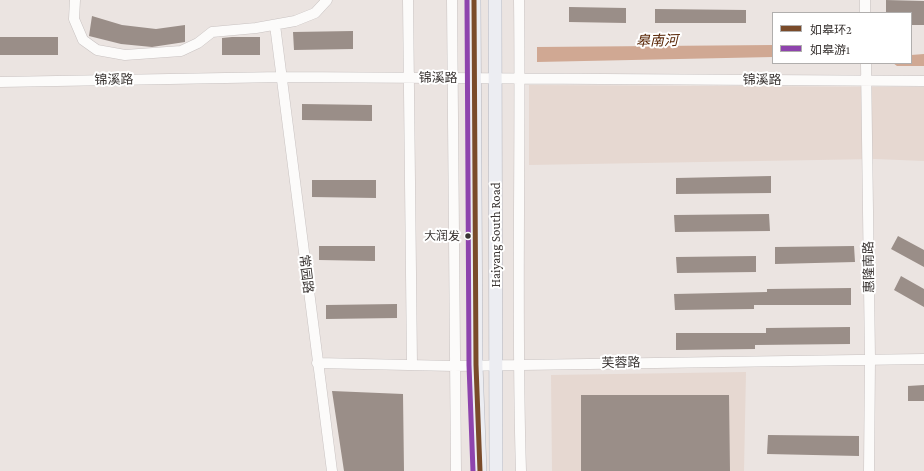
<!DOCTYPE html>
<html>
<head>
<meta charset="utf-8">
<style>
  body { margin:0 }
  #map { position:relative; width:924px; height:471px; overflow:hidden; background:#ebe4e1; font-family:"Crimson Pro","Noto Sans SC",serif }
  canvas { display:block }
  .legend { position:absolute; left:772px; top:12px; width:140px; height:52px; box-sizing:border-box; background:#fff; border:1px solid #b0aead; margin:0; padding:5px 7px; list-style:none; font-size:12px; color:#3a3533 }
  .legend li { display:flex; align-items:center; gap:8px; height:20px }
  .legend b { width:20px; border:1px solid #b0aead }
</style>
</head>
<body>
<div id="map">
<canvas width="924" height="471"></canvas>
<ul class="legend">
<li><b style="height:5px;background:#7a4b2a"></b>如皋环2</li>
<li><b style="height:5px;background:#8e44ad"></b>如皋游1</li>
</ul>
</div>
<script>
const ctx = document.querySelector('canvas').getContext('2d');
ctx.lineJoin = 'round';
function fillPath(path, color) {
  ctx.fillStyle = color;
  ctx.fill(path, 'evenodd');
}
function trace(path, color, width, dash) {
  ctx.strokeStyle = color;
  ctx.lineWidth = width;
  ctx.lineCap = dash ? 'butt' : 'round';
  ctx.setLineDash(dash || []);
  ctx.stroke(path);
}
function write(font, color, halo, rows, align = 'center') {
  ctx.font = font + ' "Crimson Pro","Noto Sans SC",serif';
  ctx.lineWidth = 4;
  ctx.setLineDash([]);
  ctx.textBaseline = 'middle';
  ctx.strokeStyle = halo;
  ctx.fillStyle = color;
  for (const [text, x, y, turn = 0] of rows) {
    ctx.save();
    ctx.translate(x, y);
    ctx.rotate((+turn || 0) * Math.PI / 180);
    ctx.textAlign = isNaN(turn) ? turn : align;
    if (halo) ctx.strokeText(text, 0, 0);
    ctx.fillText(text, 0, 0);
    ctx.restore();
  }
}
fillPath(new Path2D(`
  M529,85L924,87V161L875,159L529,165Z
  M746,372L744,471H552L551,375Z`), '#e6d8d1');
fillPath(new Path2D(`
  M773,45V57L537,62V47Z
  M924,54V66H897L893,63H911V55Z`), '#d0a893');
fillPath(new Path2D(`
  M886,0L924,1V25H911V13H886Z
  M569,7L626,8V23L569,22Z
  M655,9L746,10V23H655Z
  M92,16L122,25L156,29L185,25V42L152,47L121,44L89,36Z
  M353,31V49L294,50L293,32Z
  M0,37H58V55H0Z
  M232,37H260V55H222V38Z
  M302,104L372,105V121L302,120Z
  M771,176V193L676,194V178Z
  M312,180H376V198L312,197Z
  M769,214L770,231L675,232L674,215Z
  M898,236L924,250V267L891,249Z
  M319,246H375V261L319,260Z
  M854,246L855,262L775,264V247Z
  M756,256V272L677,273L676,257Z
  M901,276L924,289V307L894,290Z
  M851,288V305H754V309L675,310L674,294L767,292V289Z
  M397,304V318L326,319V305Z
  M850,327V344L755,345V349L676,350V333H766V328Z
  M924,385V401H908V386Z
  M332,391L403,394L404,471H344Z
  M581,395H729L730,471H581Z
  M768,435L859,436V456L767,454Z`), '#9a8e88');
const minor = new Path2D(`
  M75,0L74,19L83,40L97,50L125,55L181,51L198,43L212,32L256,28L295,21L315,13L327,0
  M408,0L412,364
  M452,0L456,471
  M519,0C521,157 516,314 521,471
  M865,0V13
  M275,25L332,471
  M866,63L870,359L869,471
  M0,82L282,77L924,81
  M317,363L454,366L924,359`);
const major = new Path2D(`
  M474,0L476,365L480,471
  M495,0L496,471`);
trace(minor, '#c8c2c1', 11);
trace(major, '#b4b5bd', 14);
trace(minor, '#fcfbfa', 10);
trace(major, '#ecedf2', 13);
trace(new Path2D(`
  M474,0L476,365L480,471`), '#7a4b2a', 5);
trace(new Path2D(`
  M467,0L469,365L473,471`), '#8e44ad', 5);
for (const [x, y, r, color] of [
  [468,236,3.5,"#3a3533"]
]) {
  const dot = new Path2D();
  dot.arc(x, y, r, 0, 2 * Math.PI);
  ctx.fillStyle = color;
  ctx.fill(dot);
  trace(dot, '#fff', 1.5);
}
write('12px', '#3a3533', '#fff', [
  ["大润发",460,236]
], 'right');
write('13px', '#3a3533', '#fff', [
  ["锦溪路",438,78],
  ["锦溪路",114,80,-1],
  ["锦溪路",762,80],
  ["Haiyang South Road",496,235,-90],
  ["惠隆南路",869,267,-91],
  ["常园路",306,274,83],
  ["芙蓉路",621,363,-1]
]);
write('italic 14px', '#592606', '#fff', [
  ["皋南河",657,41,-1]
]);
</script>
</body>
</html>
